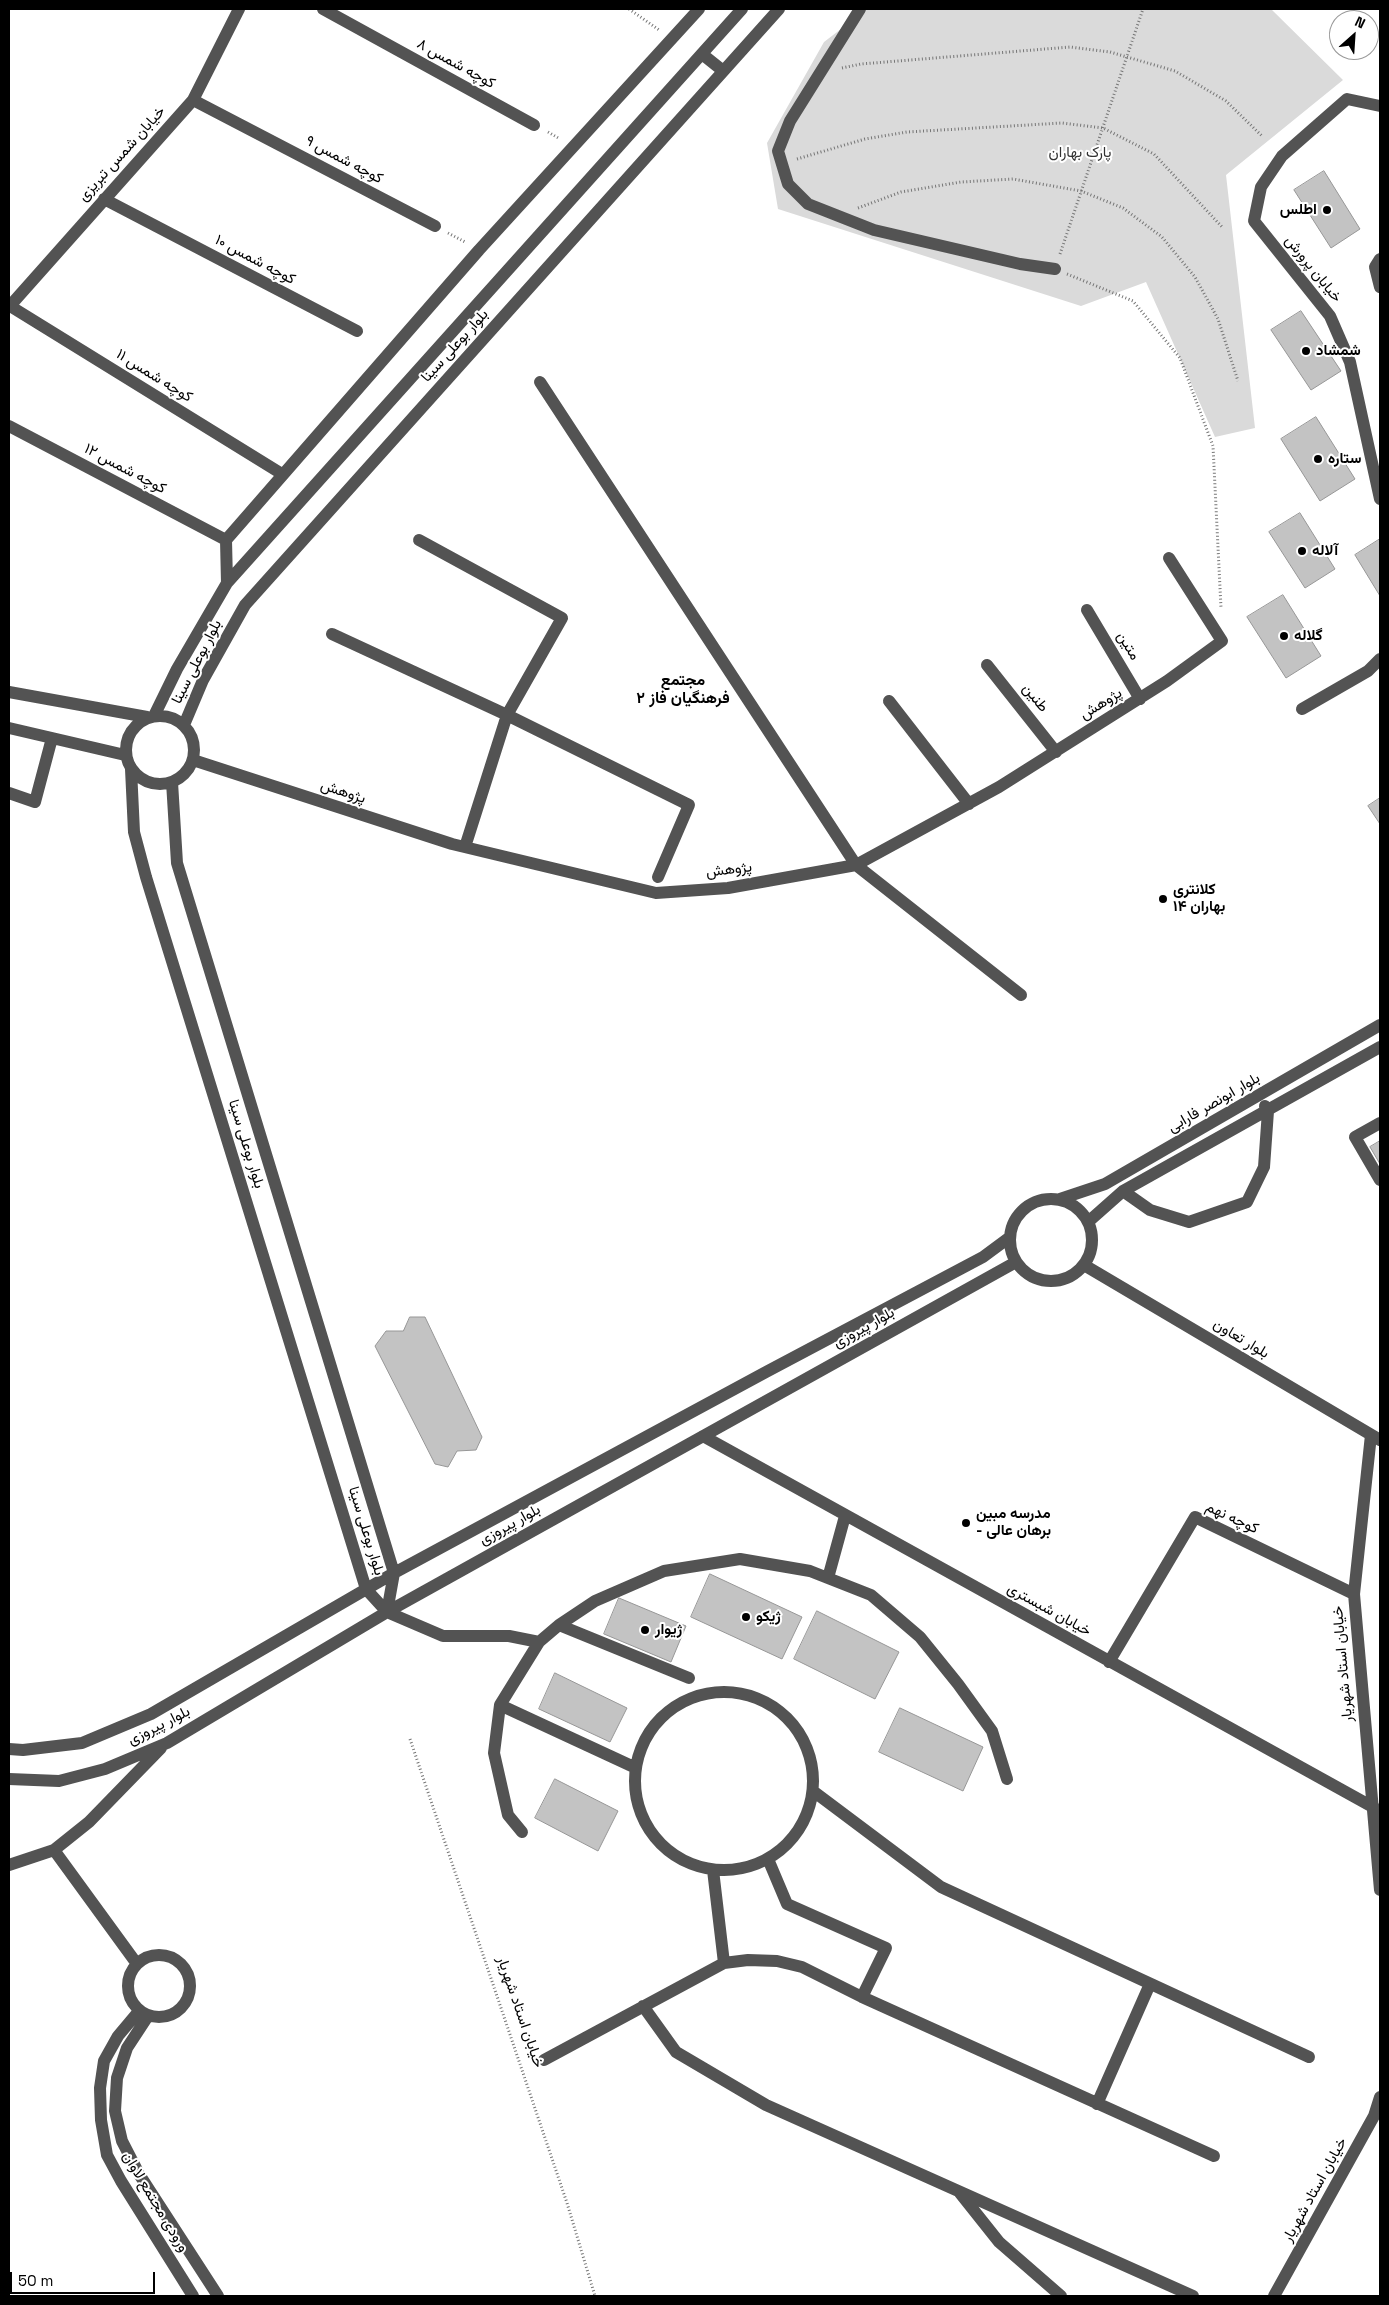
<!DOCTYPE html>
<html>
<head>
<meta charset="utf-8">
<style>
  body { margin:0 }
  #map { position:relative; width:1389px; height:2305px; overflow:hidden; background:#fff; font-family:"Space Grotesk",sans-serif }
  canvas { display:block }
  .frame { position:absolute; inset:0; border:10px solid #000; pointer-events:none }
  .north { position:absolute; left:1329px; top:10px; width:50px; height:50px; box-sizing:border-box; background:#fff; border:1px solid #999; border-radius:50%; rotate:26deg; font-size:14px; font-weight:700; line-height:20px; text-align:center; color:#000 }
  .north::after { content:''; display:block; margin:auto; width:18px; height:22px; background:#000; clip-path:polygon(50% 0,100% 100%,50% 72%,0 100%) }
  .scale { position:absolute; left:10px; top:2272px; width:145px; height:22px; box-sizing:border-box; border:2px solid #000; border-top:0; padding-left:6px; font-size:15px; line-height:18px; white-space:nowrap; color:#000; -webkit-text-stroke:4px #fff; paint-order:stroke }
</style>
</head>
<body>
<div id="map">
<canvas width="1389" height="2305"></canvas>
<div class="frame"></div>
<div class="north">N</div>
<div class="scale">50 m</div>
</div>
<script>
const ctx = document.querySelector('canvas').getContext('2d');
ctx.lineJoin = 'round';
function fillPath(path, color) {
  ctx.fillStyle = color;
  ctx.fill(path, 'evenodd');
}
function trace(path, color, width, dash) {
  ctx.strokeStyle = color;
  ctx.lineWidth = width;
  ctx.lineCap = dash ? 'butt' : 'round';
  ctx.setLineDash(dash || []);
  ctx.stroke(path);
}
function write(font, color, halo, rows, align = 'center') {
  ctx.font = font + ' "Space Grotesk",Vazirmatn,sans-serif';
  ctx.lineWidth = 4;
  ctx.setLineDash([]);
  ctx.textBaseline = 'middle';
  ctx.strokeStyle = halo;
  ctx.fillStyle = color;
  for (const [text, x, y, turn = 0] of rows) {
    ctx.save();
    ctx.translate(x, y);
    ctx.rotate((+turn || 0) * Math.PI / 180);
    ctx.textAlign = isNaN(turn) ? turn : align;
    if (halo) ctx.strokeText(text, 0, 0);
    ctx.fillText(text, 0, 0);
    ctx.restore();
  }
}
fillPath(new Path2D(`
  M867,9H1271L1343,80L1226,175L1255,428L1215,437L1146,282L1081,306L778,209L767,143L824,42Z`), '#dadada');
const building = new Path2D(`
  M1324,171L1360,229L1331,248L1294,190Z
  M1301,311L1341,371L1311,390L1271,330Z
  M1316,417L1355,479L1320,501L1281,439Z
  M1300,513L1335,569L1305,588L1269,532Z
  M1380,539V596L1355,555Z
  M1283,595L1321,656L1286,678L1247,617Z
  M1380,798V824L1368,806Z
  M1380,1141V1164L1370,1147Z
  M410,1317H425L482,1437L476,1450L457,1451L448,1467L435,1464L375,1346L386,1331H403Z
  M710,1574L802,1617L782,1659L691,1617Z
  M619,1598L686,1626L671,1662L604,1634Z
  M817,1611L899,1652L875,1699L794,1659Z
  M555,1673L627,1708L610,1742L539,1709Z
  M900,1708L983,1747L963,1791L879,1752Z
  M555,1779L618,1811L598,1851L535,1818Z`);
fillPath(building, '#c3c3c3');
trace(building, '#979797', 1);
trace(new Path2D(`
  M629,9L659,30
  M842,68L861,64L1070,47L1110,52L1175,71L1226,101L1262,136
  M548,132L560,139
  M797,159L865,139L907,132L1062,123L1103,128L1154,154L1223,228
  M858,208L901,192L961,182L1013,179L1081,191L1123,208L1162,237L1195,277L1218,319L1238,381
  M448,233L465,242
  M1060,254L1143,9
  M1067,274L1133,301L1180,358L1213,446L1221,608
  M410,1739L567,2203L595,2296`), '#757575', 3, [1, 2.5]);
trace(new Path2D(`
  M323,9L534,125
  M860,9L790,121L778,151L788,184L808,204L874,230L1020,264L1055,269
  M702,54L722,70
  M193,100L435,226
  M1380,106L1347,99L1282,156L1261,187L1254,221L1330,316L1350,362L1380,499
  M104,199L357,331
  M1380,259L1375,267L1380,287
  M10,306L282,474
  M9,307L193,100L239,9
  M540,382L856,865L1021,995
  M9,426L226,540
  M419,540L562,618L507,715L689,805L658,877
  M227,583L226,540L479,250L699,9
  M1087,610L1140,699
  M332,634L507,715L465,847
  M987,665L1056,752
  M9,692L147,717
  M889,701L969,804
  M1302,709L1368,671L1380,659
  M126 750a34 34 0 1 1 68 0a34 34 0 1 1-68 0Z
  M154,716L177,669L227,583L742,9
  M184,725L203,680L245,605L779,9
  M9,728L125,755
  M193,760L452,844L656,893L728,888L856,865L999,787L1167,681L1222,641L1169,558
  M131,769L134,832L146,877L366,1589L387,1612L443,1636H509L539,1642
  M172,782L177,863L394,1573L387,1612
  M9,793L35,802L52,738
  M1380,1123L1355,1137L1380,1180
  M1123,1191L1150,1210L1189,1222L1247,1202L1264,1167L1268,1111L1265,1106
  M1060,1199L1105,1184L1380,1025
  M1010 1240a41 41 0 1 1 82 0a41 41 0 1 1-82 0Z
  M1088,1222L1123,1191L1380,1047
  M1084,1265L1380,1440
  M1371,1435L1354,1594L1380,1890
  M703,1436L1380,1811
  M828,1578L845,1516
  M559,1625L689,1678
  M1109,1662L1195,1517L1354,1594
  M635 1781a89 89 0 1 1 178 0a89 89 0 1 1-178 0Z
  M500,1705L636,1768
  M9,1749L23,1750L82,1743L151,1714L394,1573L766,1372L983,1257L1010,1237
  M9,1779L59,1781L105,1769L167,1743L387,1612L1016,1262
  M813,1791L941,1887L1309,2057
  M522,1832L508,1815L494,1753L500,1705L539,1642L559,1625L595,1601L664,1571L740,1559L810,1571L871,1595L920,1637L958,1684L992,1731L1007,1779
  M54,1850L137,1964
  M768,1859L787,1904L886,1948L862,1997
  M9,1865L54,1850L89,1822L161,1748
  M713,1870L724,1963
  M128 1986a31 31 0 1 1 62 0a31 31 0 1 1-62 0Z
  M643,2006L676,2052L766,2105L1193,2296
  M139,2011L118,2036L104,2061L100,2088L101,2120L107,2155L121,2181L193,2296
  M148,2016L127,2048L117,2078L115,2111L122,2141L139,2174L218,2296
  M544,2060L724,1963L748,1960L777,1961L802,1967L862,1997L1214,2156
  M1097,2104L1150,1984
  M960,2193L999,2242L1061,2296
  M1274,2296L1374,2116L1380,2097`), '#535353', 12);
for (const [x, y, r, color] of [
  [1327,210,5,"#000"],
  [1306,351,5,"#000"],
  [1318,459,5,"#000"],
  [1302,551,5,"#000"],
  [1284,636,5,"#000"],
  [1163,899,5,"#000"],
  [966,1523,5,"#000"],
  [746,1617,5,"#000"],
  [645,1630,5,"#000"]
]) {
  const dot = new Path2D();
  dot.arc(x, y, r, 0, 2 * Math.PI);
  ctx.fillStyle = color;
  ctx.fill(dot);
  trace(dot, '#fff', 2);
}
write('15px', '#000', '#fff', [
  ["کوچه شمس ۸",456,64,29],
  ["خیابان شمس تبریزی",122,154,-48],
  ["کوچه شمس ۹",344,160,28],
  ["کوچه شمس ۱۰",255,260,28],
  ["خیابان پرورش",1313,269,51],
  ["بلوار بوعلی سینا",455,346,-48],
  ["کوچه شمس ۱۱",154,376,32],
  ["کوچه شمس ۱۲",125,469,28],
  ["متین",1128,646,59],
  ["بلوار بوعلی سینا",197,662,-63],
  ["طنین",1035,698,51],
  ["پژوهش",1101,704,-32],
  ["پژوهش",343,792,18],
  ["پژوهش",729,870,-7],
  ["بلوار ابونصر فارابی",1214,1103,-30],
  ["بلوار بوعلی سینا",246,1144,73],
  ["بلوار پیروزی",864,1328,-29],
  ["بلوار تعاون",1241,1339,31],
  ["کوچه نهم",1232,1518,25],
  ["بلوار پیروزی",510,1525,-29],
  ["بلوار بوعلی سینا",366,1531,73],
  ["خیابان شبستری",1049,1610,29],
  ["خیابان استاد شهریار",1343,1664,-95],
  ["بلوار پیروزی",159,1726,-27],
  ["خیابان استاد شهریار",520,2012,71],
  ["خیابان استاد شهریار",1315,2190,-61],
  ["ورودی مجتمع لاوان",155,2202,59]
]);
write('15px', '#313131', '#fff', [
  ["پارک بهاران",1080,153]
]);
write('bold 15px', '#000', '#fff', [
  ["اطلس",1317,210,"right"],
  ["شمشاد",1316,351],
  ["ستاره",1328,459],
  ["آلاله",1312,551],
  ["گلاله",1294,636],
  ["کلانتری",1173,890],
  ["۱۴ بهاران",1173,907],
  ["مدرسه مبین",976,1514],
  ["- برهان عالی",976,1531],
  ["ژیکو",756,1617],
  ["ژیوار",655,1630]
], 'left');
write('bold 16px', '#000', '#fff', [
  ["مجتمع",683,681],
  ["فرهنگیان فاز ۲",683,699]
]);
</script>
</body>
</html>
